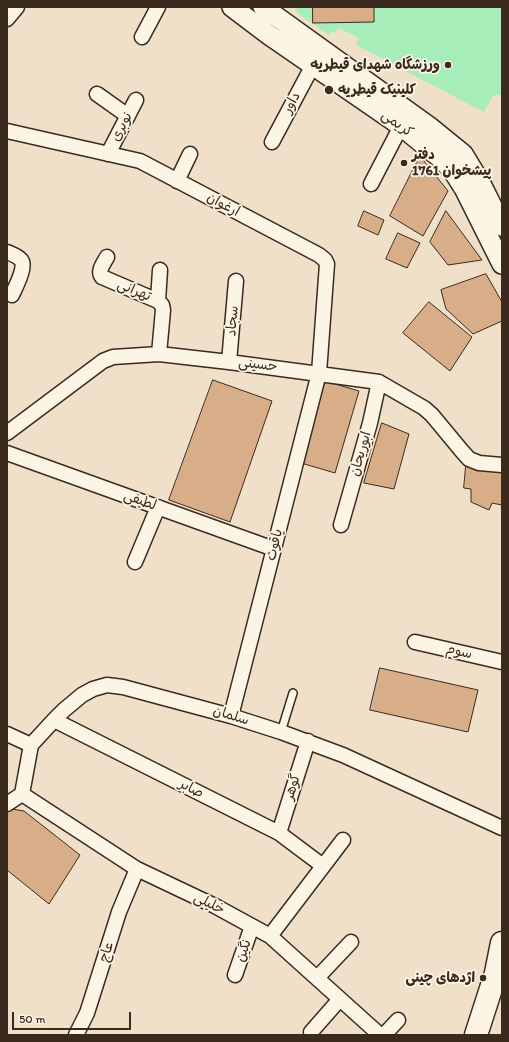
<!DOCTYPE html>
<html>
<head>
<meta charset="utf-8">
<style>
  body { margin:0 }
  #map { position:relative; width:509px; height:1042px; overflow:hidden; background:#f1e0c9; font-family:Itim,sans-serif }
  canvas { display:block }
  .frame { position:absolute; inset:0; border:8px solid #3b2a1e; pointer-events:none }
  .scale { position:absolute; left:12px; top:1012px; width:119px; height:18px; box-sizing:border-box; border:2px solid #3b2a1e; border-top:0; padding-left:5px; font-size:12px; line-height:14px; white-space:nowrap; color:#3b2a1e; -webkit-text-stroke:3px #fcf5e5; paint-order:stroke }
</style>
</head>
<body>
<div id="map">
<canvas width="509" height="1042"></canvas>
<div class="frame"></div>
<div class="scale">50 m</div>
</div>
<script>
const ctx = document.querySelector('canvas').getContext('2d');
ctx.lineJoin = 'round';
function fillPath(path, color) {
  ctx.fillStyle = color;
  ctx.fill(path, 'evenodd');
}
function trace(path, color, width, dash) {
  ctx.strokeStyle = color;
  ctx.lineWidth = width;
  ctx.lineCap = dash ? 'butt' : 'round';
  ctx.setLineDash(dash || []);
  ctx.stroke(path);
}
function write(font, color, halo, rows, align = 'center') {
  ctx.font = font + ' Itim,"Playpen Sans Arabic",sans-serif';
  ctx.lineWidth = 3.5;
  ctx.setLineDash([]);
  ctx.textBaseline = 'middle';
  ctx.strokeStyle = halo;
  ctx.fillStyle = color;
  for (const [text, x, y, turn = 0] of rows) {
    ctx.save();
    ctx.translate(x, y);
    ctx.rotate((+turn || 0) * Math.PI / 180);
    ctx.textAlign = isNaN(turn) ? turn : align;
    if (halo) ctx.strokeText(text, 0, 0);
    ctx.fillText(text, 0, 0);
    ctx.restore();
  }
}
fillPath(new Path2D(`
  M295,7H502V94L493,96L484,112L356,45L359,38L338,28L335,33L331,31L329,35L297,13Z`), '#a7edba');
const building = new Path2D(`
  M313,7H374V22L313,23Z
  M420,156L448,191L423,236L390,216Z
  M364,211L384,220L378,235L358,226Z
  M446,211L482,260L448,265L430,242Z
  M398,233L420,243L407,268L386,259Z
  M486,274L502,302V321L473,334L446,309L441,290Z
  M429,302L472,337L450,371L403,333Z
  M213,380L272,401L230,522L169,500Z
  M325,381L359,391L335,473L301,463Z
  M382,423L409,434L394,489L364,483Z
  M466,466L502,471V505L492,503L489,510L471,502V489L464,488Z
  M380,668L478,690L468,732L370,710Z
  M12,809L24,811L80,855L49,904L7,870V813Z`);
fillPath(building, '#d7ae88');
trace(building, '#3b2a1e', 1);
const lane = new Path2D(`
  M281,732L293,693`);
const street = new Path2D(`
  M7,19L17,7
  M142,37L158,7
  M97,94L128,116
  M7,131L140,161L319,255L325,260L327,264L319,373L231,716
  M272,142L313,65
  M108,154L136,100
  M177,181L190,154
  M371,184L401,126
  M7,252C12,254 18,256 21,260C27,266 15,288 12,295
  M107,257C104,263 97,271 102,277L158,301L162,305L163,310L159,354
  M158,301L160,270
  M229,362L236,281
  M7,433L103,361L113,357L159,354L229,362L379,382L424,408L432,415L461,450L469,459L479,463L502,465
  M7,453L274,549
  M341,525L370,423L379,382
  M135,562L158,507
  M415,642L502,662
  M54,720L279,833L323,866
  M7,734L31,745
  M22,794L137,869L215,906L270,936L380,1035
  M7,804L22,794L31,745L54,720L64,710L82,695L93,689L107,685L123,687L231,716L281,732L343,755L502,828
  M279,833L308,741
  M270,936L343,840
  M235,975L252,926
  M317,978L351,942
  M311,1032L340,999
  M76,1035L87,1013L119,912L137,869
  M384,1035L398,1020`);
const secondary = new Path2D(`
  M232,7L269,35L401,126L438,156L453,171L465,190L502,264
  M263,7L431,128L463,154L480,182L502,226`);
const primary = new Path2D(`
  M476,1035L496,973L502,943`);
trace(lane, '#3b2a1e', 10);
trace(street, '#3b2a1e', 17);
trace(secondary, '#3b2a1e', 22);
trace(primary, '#3b2a1e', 25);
trace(lane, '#fcf5e5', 7);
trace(street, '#fcf5e5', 14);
trace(secondary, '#fcf5e5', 19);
trace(primary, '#fcf5e5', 22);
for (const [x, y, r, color] of [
  [448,65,4,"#3b2a1e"],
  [329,90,5,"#3b2a1e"],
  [404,163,4,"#3b2a1e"],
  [483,978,4,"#3b2a1e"]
]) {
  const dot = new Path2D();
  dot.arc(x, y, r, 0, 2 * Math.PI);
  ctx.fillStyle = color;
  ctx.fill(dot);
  trace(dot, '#fcf5e5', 1.5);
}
write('bold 14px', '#3b2a1e', '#fcf5e5', [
  ["ورزشگاه شهدای قیطریه",440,65],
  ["کلینیک قیطریه",338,90,"left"],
  ["دفتر",412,155,"left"],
  ["پیشخوان 1761",412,171,"left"],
  ["اژدهای چینی",475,978]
], 'right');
write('14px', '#3b2a1e', '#fcf5e5', [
  ["داور",292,103,-62],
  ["کریمی",397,124,36],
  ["نوبری",122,127,-62],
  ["ارغوان",223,205,28],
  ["تهرانی",134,291,23],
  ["سجاد",233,321,-85],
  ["حسینی",258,365,7],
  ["ابوریحان",361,454,-74],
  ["لطیفی",140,501,20],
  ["یاقوت",275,545,-76],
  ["سوم",459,652,13],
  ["سلمان",231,716,17],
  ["گوهر",293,787,-73],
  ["صابر",191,789,27],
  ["خلیلی",209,904,26],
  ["نگین",244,951,-71],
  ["عاج",107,952,-72]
]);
</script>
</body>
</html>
